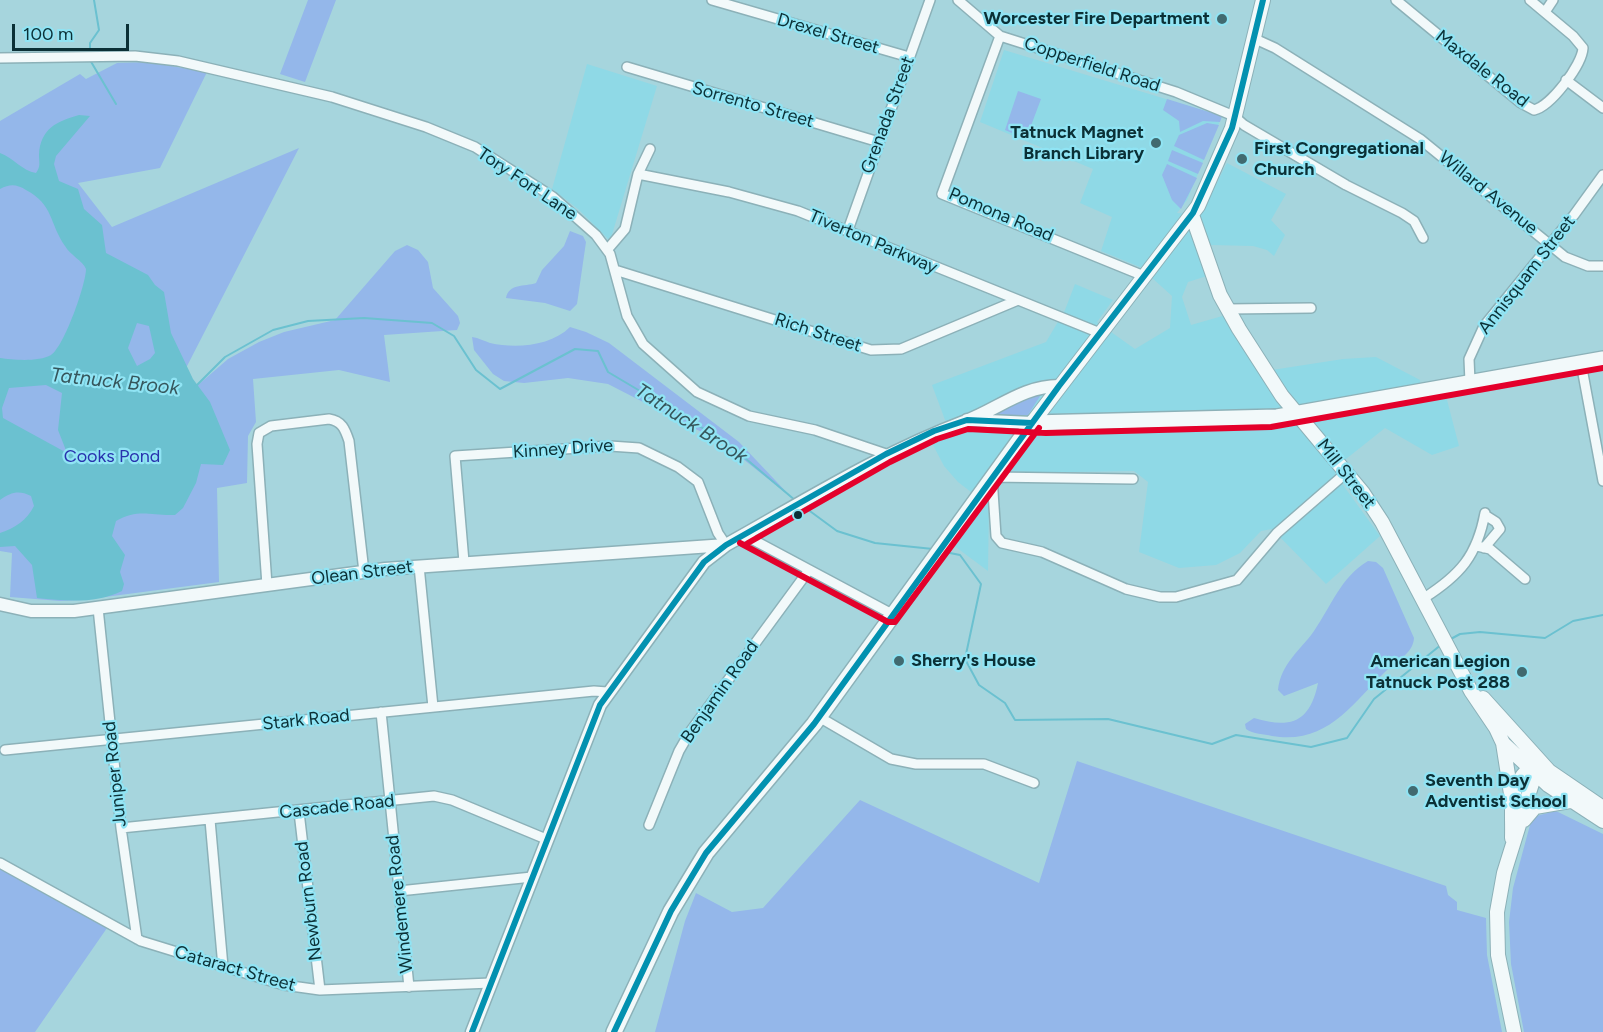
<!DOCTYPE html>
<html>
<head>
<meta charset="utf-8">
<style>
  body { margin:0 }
  #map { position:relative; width:1603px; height:1032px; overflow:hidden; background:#a6d5dd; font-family:Figtree,sans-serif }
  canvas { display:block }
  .scale { position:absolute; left:12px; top:24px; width:117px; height:27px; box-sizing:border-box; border:3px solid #0b3036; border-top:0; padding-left:8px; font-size:18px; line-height:21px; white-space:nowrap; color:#0b3036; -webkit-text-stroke:4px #90e4f4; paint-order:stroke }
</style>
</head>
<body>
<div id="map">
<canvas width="1603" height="1032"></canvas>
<div class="scale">100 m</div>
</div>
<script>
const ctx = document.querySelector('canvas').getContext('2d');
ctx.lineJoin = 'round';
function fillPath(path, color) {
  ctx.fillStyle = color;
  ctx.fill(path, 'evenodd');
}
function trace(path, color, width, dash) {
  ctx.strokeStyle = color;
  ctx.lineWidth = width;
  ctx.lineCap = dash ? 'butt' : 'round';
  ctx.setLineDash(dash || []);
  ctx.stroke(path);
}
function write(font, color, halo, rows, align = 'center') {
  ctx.font = font + ' Figtree,sans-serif';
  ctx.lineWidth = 4.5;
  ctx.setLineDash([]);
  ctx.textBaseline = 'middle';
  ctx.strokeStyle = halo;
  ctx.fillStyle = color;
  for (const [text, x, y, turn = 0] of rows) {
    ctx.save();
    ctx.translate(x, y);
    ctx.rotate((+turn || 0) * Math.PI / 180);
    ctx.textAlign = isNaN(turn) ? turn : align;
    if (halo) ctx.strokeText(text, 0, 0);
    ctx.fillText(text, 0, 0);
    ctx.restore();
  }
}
fillPath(new Path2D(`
  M1004,50L1222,116L1187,200L1177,213L1200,215L1227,163L1286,194L1271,220L1285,235L1274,256L1267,250L1253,246L1211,245L1201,257L1207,276L1188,282L1182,297L1191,325L1226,315L1259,372L1343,359L1376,357L1420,380L1421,399L1446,396L1459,446L1432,455L1385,428L1346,459L1335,474L1380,536L1326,584L1272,529L1261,531L1240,553L1216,565L1179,568L1139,552L1148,482L1134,471L1010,473L989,500L988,571L953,545L984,502L958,482L944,466L932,443L951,436L932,385L1046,342L1065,310L1075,284L1113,300L1097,322L1135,349L1170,328L1172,296L1140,267L1101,251L1112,217L1080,203L1093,169L980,122Z
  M587,64L657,86L610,241L578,209L552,189Z`), '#8fd9e6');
fillPath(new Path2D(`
  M308,0H336L305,82L280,74Z
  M147,62L207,72L160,168L78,183L112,227L299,148L185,370L192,381L198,385L228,359L259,342L284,332L335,320L395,251L407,245L418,250L428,262L433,288L458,316L460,323L457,330L384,335L390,382L339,370L253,379L256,422L248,436L247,483L217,488L219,582L82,600L60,601L10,597L12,553L0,551V121L80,74L86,79L117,63Z
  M1018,91L1041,99L1026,139L1005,130Z
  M1167,99L1222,116L1220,122L1203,121L1180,132L1179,121L1163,110Z
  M1207,123L1219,125L1204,160L1174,146L1179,135Z
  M1172,150L1203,163L1198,174L1168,161Z
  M1167,164L1197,178L1181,209L1172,200L1162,175Z
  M570,231L583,236L586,242L577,304L570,311L545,303L506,298C509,283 524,287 536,283L542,270L564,246Z
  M570,327L586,332L609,343L739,442L792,498L723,443L608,384L568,378L524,383L504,381L493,374L474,350L472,337C479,338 484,341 490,343C516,349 551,346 570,327Z
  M1042,393L1028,415L999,416L997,410Z
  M1368,561L1376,562L1383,568L1414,638C1413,654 1396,661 1386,671C1351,705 1327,745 1272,736C1264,734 1253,734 1246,729L1245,724L1254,718C1290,729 1310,723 1318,683L1284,696L1278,690C1281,663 1300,651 1314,631C1332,605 1340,578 1368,561Z
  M1077,761L1446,886L1448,895L1457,902V910L1486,918L1487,955L1502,1032H655L685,921L696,893L732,912L763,908L860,800L1039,883Z
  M1556,811L1603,834V1032H1524L1511,964L1509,922L1513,888L1530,825L1536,816Z
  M0,869L107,928L35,1032H0Z`), '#94b7ea');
fillPath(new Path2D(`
  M79,115L90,116L56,156L54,164L59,181L78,189L84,209L102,225L106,253L148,275L155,285L164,292L171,333L193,379L210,402L230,450L223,465L201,464L196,483L183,508L175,515C150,516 139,508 116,521L112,536L125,555L120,572L124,584L122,591C96,604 65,601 37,598L32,565L15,546L0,547V533C15,528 27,520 34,506L31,496C19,490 11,492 0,500V358C13,360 39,362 51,355C64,347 86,284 86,269C83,261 70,255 65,246C49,223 54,205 26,190C16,184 10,184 0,189V153C14,158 22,171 36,173C41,166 39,163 39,155C40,129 57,121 79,115ZM137,323L149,326L155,353L150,359L137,366L128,348ZM46,385L62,393L58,430L67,453L3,418L2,408L9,388Z`), '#6bc1d0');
trace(new Path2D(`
  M90,48V43L99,30L94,0
  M90,60L116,104
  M195,387L225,357L273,330L308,321L364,318L432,323L454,336L476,370L500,389L575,349L598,351L608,372L726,442L796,501
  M803,506L837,531L875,543L933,549
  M945,552L960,555L981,584L965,659L979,685L1005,703L1015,720L1108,719L1212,744L1236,735L1311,747L1347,738L1374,699L1442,644
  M1449,640L1460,634L1480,632L1545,638L1573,621L1603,615`), '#6bc1d0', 2);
const minor = new Path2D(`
  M712,0L909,57
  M958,0L1000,36L1176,92L1234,116L1244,125L1346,185L1402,213L1414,221L1423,238
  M1396,0L1521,103L1534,110C1551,106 1582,65 1583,48L1573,36L1530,0
  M1545,12L1553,0
  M1000,36L942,194L1144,276
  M1253,38L1275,48L1420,139L1565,257L1588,266H1603
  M0,58L135,56L178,61L332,97L426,127L475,147L553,197L596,235L610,254L627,316L643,344L697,392L749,416L815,430L886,454
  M627,67L879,142
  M1566,80L1603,108
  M638,174L729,192L798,211L1100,333
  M848,230L930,0
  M607,250L625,229L638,174L650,149
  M615,270L871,350L901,349L1018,300
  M1228,309L1311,308
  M1581,363L1603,481
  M1470,382L1469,359L1484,326L1574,215L1603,175
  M1133,479L992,477L996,536L1002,543L1042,552L1126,589L1160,597H1176L1237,580L1277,533L1346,473
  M744,535L892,614
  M1477,546L1490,549L1525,579
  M1484,548L1500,529L1496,522L1485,515
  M464,562L455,456L610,446L639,448L678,467L698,482L718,533L726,545
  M419,566L433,707
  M267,585L257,444L259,433L271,426L329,419C342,421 345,429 349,441L364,572
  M1424,598C1460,575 1477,556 1485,513
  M98,608L121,828L137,939
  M381,712L409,987
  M819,717L891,759L916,764H984L1034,783
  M5,750L594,691L607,692
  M299,812L320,990
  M210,820L223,967
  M649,825L679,751L690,732L809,570
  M121,828L434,796L452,800L546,839
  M0,863L141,941L284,985L320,990L491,983
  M399,891L532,877`);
const tertiary = new Path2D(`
  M967,420L1032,423
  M0,604L31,611H74L385,569L726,545
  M472,1032L600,705L704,562L726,545C805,501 881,453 966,421C998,409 1023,386 1059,386`);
const secondary = new Path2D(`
  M1192,215L1220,295L1239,329L1282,396L1363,493L1382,522L1471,691L1496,728L1503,743L1548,785L1603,821
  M1032,423L1198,206L1232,128L1263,0
  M1483,698L1549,771L1603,808
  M1503,743L1511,794
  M1524,820L1535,807L1570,801
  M1512,838C1513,803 1506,785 1537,762
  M1514,1032L1498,955L1497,912L1504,873L1539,761`);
const primary = new Path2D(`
  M614,1032L671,911L706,853L814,724L1032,423L1277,417L1603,359`);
trace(minor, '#8cb1b8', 12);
trace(tertiary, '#8cb1b8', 15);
trace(secondary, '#8cb1b8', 16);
trace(primary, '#8cb1b8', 18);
trace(minor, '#f2f9fa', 9);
trace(tertiary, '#f2f9fa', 12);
trace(secondary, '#f2f9fa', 14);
trace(primary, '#f2f9fa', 15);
trace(new Path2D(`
  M472,1032L600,705L704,562L726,545L886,454L934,431L967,420L1032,423
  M614,1032L671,911L706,853L814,724L1059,386L1193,213L1232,128L1263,0`), '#0291b0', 6);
trace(new Path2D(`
  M740,543L888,622H895L1039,428
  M748,543L890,462L937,439L968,429L1046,433L1271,427L1603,368`), '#e4002b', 6);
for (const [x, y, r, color] of [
  [1222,19,6,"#416a70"],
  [1156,143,6,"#416a70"],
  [1242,159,6,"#416a70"],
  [798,515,5,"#0b3036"],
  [899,661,6,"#416a70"],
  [1522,672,6,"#416a70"],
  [1413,791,6,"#416a70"]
]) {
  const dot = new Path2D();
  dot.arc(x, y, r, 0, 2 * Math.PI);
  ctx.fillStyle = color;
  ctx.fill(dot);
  trace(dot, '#90e4f4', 2);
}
write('bold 18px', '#0b3036', '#90e4f4', [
  ["Worcester Fire Department",1210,19],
  ["Tatnuck Magnet",1144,133],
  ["Branch Library",1144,154],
  ["First Congregational",1254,149,"left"],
  ["Church",1254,170,"left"],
  ["Sherry's House",911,661,"left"],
  ["American Legion",1510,662],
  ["Tatnuck Post 288",1510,683],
  ["Seventh Day",1425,781,"left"],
  ["Adventist School",1425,802,"left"]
], 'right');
write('18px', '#0b3036', '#90e4f4', [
  ["Drexel Street",828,34,16],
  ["Copperfield Road",1092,65,18],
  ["Maxdale Road",1482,69,38],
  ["Sorrento Street",753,105,16],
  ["Grenada Street",888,115,-70],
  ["Tory Fort Lane",527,184,34],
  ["Willard Avenue",1488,193,39],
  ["Pomona Road",1001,215,23],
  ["Tiverton Parkway",873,242,23],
  ["Annisquam Street",1527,275,-52],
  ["Rich Street",818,333,18],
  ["Kinney Drive",563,449,-4],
  ["Mill Street",1346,474,52],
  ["Olean Street",362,573,-7],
  ["Benjamin Road",720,692,-55],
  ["Stark Road",306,720,-6],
  ["Juniper Road",115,774,-96],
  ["Cascade Road",337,807,-6],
  ["Newburn Road",309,901,-97],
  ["Windemere Road",400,904,-96],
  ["Cataract Street",235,969,16]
]);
write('18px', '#2832ad', '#90e4f4', [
  ["Cooks Pond",112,457]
]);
write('italic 20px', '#36565c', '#90e4f4', [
  ["Tatnuck Brook",115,382,6],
  ["Tatnuck Brook",691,424,33]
]);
</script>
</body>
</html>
